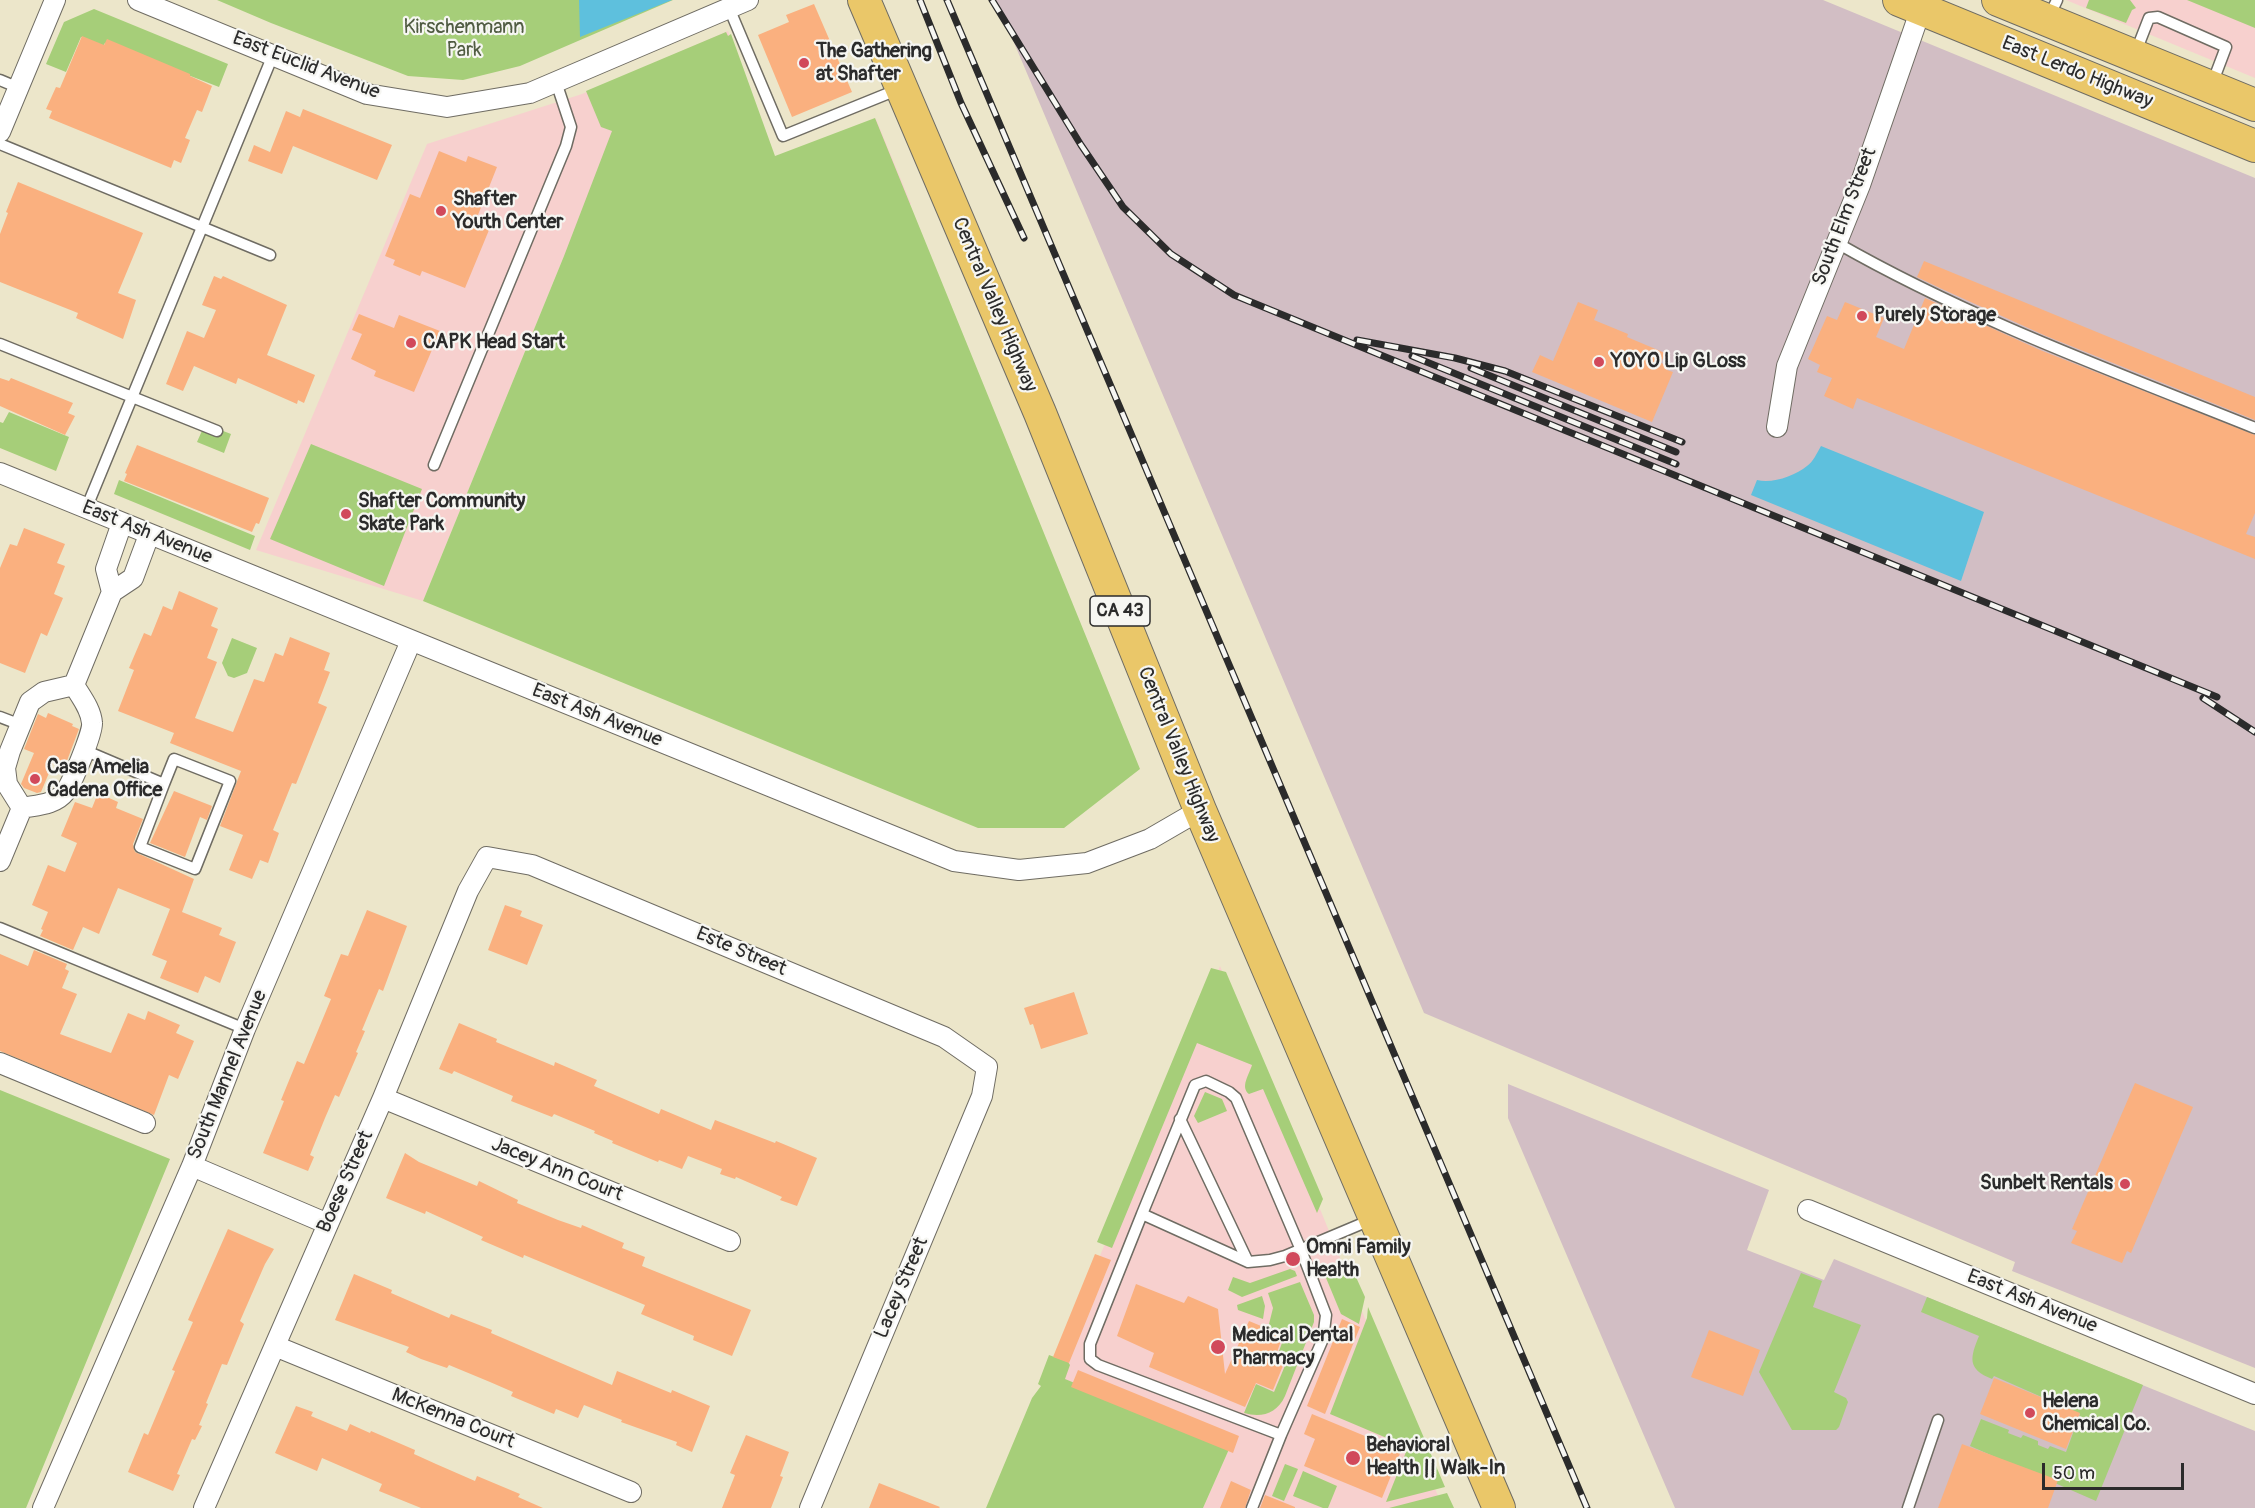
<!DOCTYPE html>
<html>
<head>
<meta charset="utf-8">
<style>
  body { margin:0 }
  #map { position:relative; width:2255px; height:1508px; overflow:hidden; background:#ece6ca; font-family:Pangolin,sans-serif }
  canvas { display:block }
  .scale { position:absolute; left:2042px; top:1463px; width:142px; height:27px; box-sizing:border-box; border:3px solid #2b2b2b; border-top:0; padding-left:8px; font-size:18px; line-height:21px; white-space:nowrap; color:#2b2b2b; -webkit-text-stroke:4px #f6f6f2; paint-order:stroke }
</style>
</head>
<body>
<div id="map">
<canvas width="2255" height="1508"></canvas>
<div class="scale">50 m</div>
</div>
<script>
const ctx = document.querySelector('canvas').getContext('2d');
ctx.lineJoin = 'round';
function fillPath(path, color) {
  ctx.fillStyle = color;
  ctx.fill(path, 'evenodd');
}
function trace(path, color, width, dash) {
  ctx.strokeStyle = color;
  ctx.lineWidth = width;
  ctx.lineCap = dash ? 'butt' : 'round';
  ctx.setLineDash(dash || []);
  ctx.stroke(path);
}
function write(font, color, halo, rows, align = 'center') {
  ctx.font = font + ' Pangolin,sans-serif';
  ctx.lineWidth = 4.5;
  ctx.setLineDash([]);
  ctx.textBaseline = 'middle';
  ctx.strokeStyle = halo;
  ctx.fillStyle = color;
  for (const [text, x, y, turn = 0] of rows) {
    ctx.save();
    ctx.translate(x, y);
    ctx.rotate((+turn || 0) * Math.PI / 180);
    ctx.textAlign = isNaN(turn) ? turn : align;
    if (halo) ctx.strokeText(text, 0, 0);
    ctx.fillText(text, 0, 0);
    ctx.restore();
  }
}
fillPath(new Path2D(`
  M2066,0H2255V78Z
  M728,31L774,158L876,119L911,204L564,256L423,601L256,550L427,144L582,94Z
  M1220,966L1443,1508H1203L1230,1447L1051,1374Z`), '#f7d0ce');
fillPath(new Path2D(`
  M996,0H1823L2255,178V1368L2012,1271L2015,1262L1424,1013Z
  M1508,1084L1769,1190L1747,1250L1824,1280L1834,1259L2255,1431V1508H1675L1508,1118Z`), '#d2bec4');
fillPath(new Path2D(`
  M217,0H673L520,66L463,80L408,76L271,23Z
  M2089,0H2130L2136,8L2132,10L2126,23L2086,8Z
  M2187,0H2255V28Z
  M94,9L228,64L219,87L105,43L103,46L81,37L66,72L46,64L64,22Z
  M726,32L728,36L731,34L775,156L875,118L1140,769L1064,828H978L423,601L564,256L612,131L601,127L586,91Z
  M9,412L69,437L56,471L0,448V422L3,423Z
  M205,424L231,434L224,453L197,442Z
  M311,444L422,489L384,586L270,539Z
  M119,480L255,536L250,550L114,494Z
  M232,638L257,648L247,673L234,678L228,676L222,663Z
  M1211,968L1226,972L1323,1199L1317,1213L1263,1089L1249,1094C1240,1087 1249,1075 1252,1065L1197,1043L1112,1248L1097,1242Z
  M0,1090L170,1159L26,1508H0Z
  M1205,1092L1222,1099L1227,1111L1198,1123L1194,1116Z
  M1351,1266L1365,1297L1359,1324L1341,1314L1324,1273Z
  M1290,1269L1295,1271L1297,1276L1242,1297L1228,1290L1233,1277L1250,1283Z
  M1801,1273L1822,1281L1813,1307L1861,1325L1834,1392L1846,1398L1848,1402L1839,1427L1836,1430H1792L1759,1372Z
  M1300,1282L1314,1315V1322L1285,1396C1277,1414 1261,1418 1244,1413L1256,1384L1274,1392L1289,1356L1279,1351L1285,1335L1268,1328L1273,1308L1268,1293Z
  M1262,1296L1265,1306L1263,1319L1238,1310L1237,1305Z
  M1927,1297L2143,1385L2096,1501L1970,1446L1981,1419L2009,1430L2008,1433L2021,1438L2023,1435L2038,1441V1445L2048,1449L2050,1446L2066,1452L2080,1414L1994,1376L1992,1379C1967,1369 1970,1358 1979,1336L1921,1312Z
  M1368,1307L1445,1487L1386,1502L1408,1447L1330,1414L1367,1318Z
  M1049,1355L1068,1362L1070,1365L1065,1379L1230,1447L1203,1508H986L1032,1398L1041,1386L1038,1384Z
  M1285,1464L1298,1469L1284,1501L1272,1496Z
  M1303,1471L1337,1486L1328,1508H1323L1293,1496Z
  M1447,1493L1454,1508H1389Z`), '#a6ce79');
fillPath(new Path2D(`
  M579,0H672L580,37Z
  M1821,446L1984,512L1961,581L1751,495L1757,480C1772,484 1795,476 1807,466C1813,462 1817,453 1821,446Z`), '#5ec0dd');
fillPath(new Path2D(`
  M814,4L852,92L792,117L758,35L789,22L786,15Z
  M82,36L104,45L107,39L190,74V76L212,86L202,112L197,110L185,138L190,140L181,163L174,160L171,168L49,118L52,111L46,109L56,87L60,88Z
  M303,109L392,145L377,180L293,146L282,174L248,161L254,145L270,152L286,111L300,117Z
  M439,151L466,162L468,156L497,167L474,225L489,230L465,288L422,271L420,276L393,265L395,260L385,256L410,194L420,198Z
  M18,182L143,233L118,293L136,300L123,339L76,318L78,313L0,282V234L8,213L6,212Z
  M1924,261L2255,397V420L2046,336L1942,289L1917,277Z
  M214,276L221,279L223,276L287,305L267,355L315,375L304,403L298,400L297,404L238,378L236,384L194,366L183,391L166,384L187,331L204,338L216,310L202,305Z
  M1925,298L2040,350L2255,435V513L2246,534L2255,537V559L1857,398L1853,409L1824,396L1832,378L1817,372L1820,365L1808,359L1827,316L1837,320L1845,302L1884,318L1876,337L1904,349Z
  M1578,302L1598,310L1594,320L1628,334L1627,337L1665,353L1661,363L1668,366L1667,370L1673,372L1652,422L1532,372L1540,355L1553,361Z
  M359,314L394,328L399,315L440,331L414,392L374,376L376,371L351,359L362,334L352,330Z
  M0,378L9,381L11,378L73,403L68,413L75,416L65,435L0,406Z
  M137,445L269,498L259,524L256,523L252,532L124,481L127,474L125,473Z
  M24,528L65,544L57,563L65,566L54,594L63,598L47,636L41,633L25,673L0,663V568L10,544L17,546Z
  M179,591L218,608L211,626L218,629L207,658L217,662L195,718L233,732L254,679L264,682L275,653L283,656L290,637L330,653L324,670L330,672L318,703L327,707L296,784L292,783L273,830L279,833L268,863L260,860L252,879L229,870L243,835L220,826L241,771L170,743L174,733L118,711L134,670L129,668L144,633L151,636L163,606L172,610Z
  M48,713L73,724L72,726L79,729L65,766L54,761L41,792L37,793L24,788L21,784L34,753L24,749L38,714L46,718Z
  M174,791L212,806L207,820L200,817L185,857L150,843Z
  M98,793L118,802L116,808L143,819L133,844L135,852L194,879L182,912L222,928L219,935L236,942L220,983L205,976L198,993L160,978L167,961L152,955L170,909L118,888L99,934L83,927L73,950L40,936L43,930L41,929L48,912L32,905L48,865L65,872L77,843L61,836L75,802L92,808Z
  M505,905L522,911L520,916L543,925L527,965L488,950Z
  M367,910L407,926L383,991L379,989L362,1030L365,1031L356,1052L358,1053L339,1097L335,1095L325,1118L310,1155L314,1157L308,1171L263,1153L284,1101L281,1100L297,1061L304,1064L331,999L324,996L341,954L348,956Z
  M34,950L67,964L65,969L69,971L62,988L77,994L60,1034L111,1053L128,1013L145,1020L148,1011L180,1025L176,1033L194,1041L178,1079L169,1075L154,1115L0,1051V954L28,966Z
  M1074,992L1088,1034L1041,1049L1033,1024L1030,1025L1024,1008Z
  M459,1023L497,1039L496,1042L554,1066L555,1062L597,1080L594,1086L659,1114L661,1109L711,1130L715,1120L775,1143L776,1141L817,1158L797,1206L780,1200L782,1197L736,1177L735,1179L720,1174L722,1169L688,1156L682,1169L659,1160L658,1162L612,1143L613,1141L594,1133L595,1131L554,1114L552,1117L511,1101L513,1096L454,1071L452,1074L439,1069Z
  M2135,1083L2193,1107L2131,1253L2127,1251L2122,1263L2071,1243L2077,1231L2072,1229Z
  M405,1153L419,1162L477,1186L479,1181L518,1200L517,1203L558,1220L581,1228L582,1225L624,1243L622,1248L645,1257L642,1266L751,1310L732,1356L693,1340L694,1336L641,1314L645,1305L524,1255L523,1258L481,1240L483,1237L426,1211L425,1214L386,1198Z
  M228,1229L274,1249L265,1264L240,1321L244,1324L227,1365L222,1364L206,1403L208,1404L199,1425L202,1426L195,1440L192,1439L177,1474L180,1475L173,1491L128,1472L144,1433L148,1435L175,1371L172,1370L193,1322L188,1320Z
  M1095,1254L1111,1260L1069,1363L1053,1357Z
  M354,1274L392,1290L391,1293L449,1318L451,1314L492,1330L491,1333L612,1385L617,1371L671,1393L672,1390L710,1406L692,1452L676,1445L677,1442L621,1422L622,1420L584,1405L578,1418L556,1409L554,1414L511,1396L513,1392L490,1382L449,1365L447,1368L421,1359L406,1352L409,1347L335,1320Z
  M1136,1284L1184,1303L1188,1296L1218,1309L1225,1374L1249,1321L1283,1335L1277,1352L1287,1356L1273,1390L1256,1383L1245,1407L1149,1367L1154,1353L1117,1336Z
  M1342,1319L1360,1327L1325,1414L1307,1406Z
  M1709,1330L1760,1350L1743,1396L1691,1377Z
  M1078,1370L1239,1436L1233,1453L1071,1387Z
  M1994,1378L2080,1413L2066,1449L1980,1414Z
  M296,1406L313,1412L311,1416L347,1431L350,1424L370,1433L371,1431L415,1450L414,1454L436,1464L475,1481L477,1476L520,1494L518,1497L543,1508H421L379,1491L382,1484L322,1458L317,1471L275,1453Z
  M1312,1414L1401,1451L1382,1498L1304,1466L1315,1439L1304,1434Z
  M746,1435L789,1452L780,1476L783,1477L771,1508H722L735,1475L730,1473Z
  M1962,1444L2058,1480L2048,1508H1938Z
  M1231,1481L1251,1490L1245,1508H1220Z
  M879,1483L940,1507L939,1508H869Z
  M1265,1495L1295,1507V1508H1260Z`), '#fab07f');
const service = new Path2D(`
  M729,8L783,136L899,89
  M2049,17L2057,0
  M2135,54L2149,18L2158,17L2226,47L2212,84
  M0,80L19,88
  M0,144L270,255
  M1837,243C1970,319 2113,371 2255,428
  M0,344L217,431
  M434,465L566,146L571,127L556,82
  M86,509L273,55
  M0,717L21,725
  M84,750L164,784L140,847L195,869L230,781L174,759L164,784
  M0,928L245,1029
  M1180,1119L1248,1262
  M1142,1214L1195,1085L1206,1081L1229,1092L1236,1098L1301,1250L1326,1315L1323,1339L1281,1435
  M1252,1508L1281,1435L1098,1365L1090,1359V1344L1142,1214L1248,1262L1270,1260L1285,1256L1373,1219
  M1908,1508L1938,1420`);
const minor = new Path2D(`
  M138,0L367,94L447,107L530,93L748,0
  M0,132L55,0
  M1777,427L1787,366L1860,185L1924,0
  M0,473L954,861L1019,870L1087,863L1150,839L1200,810
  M122,523L106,569L112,592L133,578L149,535
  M74,685C81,697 91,709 92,723C93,732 72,784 65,792C55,805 36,805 22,808L7,784L5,768L10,751L30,702L44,692Z
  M74,685L112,592
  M0,861L22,808
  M0,1063L145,1123
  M383,1098L730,1241
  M192,1166L328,1224
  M1808,1210L2255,1394
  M275,1346L631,1492
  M43,1508L192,1166L245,1029L411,641
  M204,1508L383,1098L468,891L487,857L532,865L944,1037L987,1067L982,1096L810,1508`);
const primary = new Path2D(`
  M864,0L1040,413L1200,810L1499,1508
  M1899,0L2255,146
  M1998,0L2255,105`);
trace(service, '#6f6c63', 13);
trace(minor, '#6f6c63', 22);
trace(primary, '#6f6c63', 34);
trace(service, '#fff', 10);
trace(minor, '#fff', 20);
trace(primary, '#eac769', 32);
const rail = new Path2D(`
  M920,0L961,103L1024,238
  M947,0L1587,1508
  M992,0L1081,145L1123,207L1171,254L1234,295L2217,697
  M1357,340L1455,358L1505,371L1682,442
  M1412,356L1676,464
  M1471,368L1676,452
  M2203,698L2255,732`);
trace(rail, '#2b2b2b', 7);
trace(rail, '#f6f6f2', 4.5, [14]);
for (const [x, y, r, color] of [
  [804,63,6,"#d1495b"],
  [441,211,6,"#d1495b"],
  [1862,316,6,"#d1495b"],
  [411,343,6,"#d1495b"],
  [1599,362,6,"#d1495b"],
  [346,514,6,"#d1495b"],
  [35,779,6,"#d1495b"],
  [2125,1184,6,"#d1495b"],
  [1293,1259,8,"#d1495b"],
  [1218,1347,8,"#d1495b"],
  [2030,1413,6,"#d1495b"],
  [1353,1458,8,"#d1495b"]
]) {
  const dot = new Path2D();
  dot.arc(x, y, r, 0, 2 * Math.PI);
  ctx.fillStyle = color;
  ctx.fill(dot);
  trace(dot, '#f6f6f2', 2);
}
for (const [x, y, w] of [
  [1120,611,60]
]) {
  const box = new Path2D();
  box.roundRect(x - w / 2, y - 15, w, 30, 4.5);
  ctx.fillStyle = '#f6f6f2';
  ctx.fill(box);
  trace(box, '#2b2b2b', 1.5);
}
write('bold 18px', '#2b2b2b', null, [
  ["CA 43",1120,611]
]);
write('20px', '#505c42', '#f6f6f2', [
  ["Kirschenmann",464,28],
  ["Park",464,51]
]);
write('bold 20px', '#2b2b2b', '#f6f6f2', [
  ["The Gathering",816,52],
  ["at Shafter",816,75],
  ["Shafter",453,200],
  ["Youth Center",453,223],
  ["Purely Storage",1874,316],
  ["CAPK Head Start",423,343],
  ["YOYO Lip GLoss",1611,362],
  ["Shafter Community",358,502],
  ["Skate Park",358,525],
  ["Casa Amelia",47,768],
  ["Cadena Office",47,791],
  ["Sunbelt Rentals",2113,1184,"right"],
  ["Omni Family",1306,1248],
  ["Health",1306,1271],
  ["Medical Dental",1232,1336],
  ["Pharmacy",1232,1359],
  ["Helena",2042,1402],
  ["Chemical Co.",2042,1425],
  ["Behavioral",1366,1446],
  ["Health || Walk-In",1366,1469]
], 'left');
write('20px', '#2b2b2b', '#f6f6f2', [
  ["East Euclid Avenue",306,66,21],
  ["East Lerdo Highway",2077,73,22],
  ["South Elm Street",1845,217,-69],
  ["Central Valley Highway",994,305,67],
  ["East Ash Avenue",147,533,22],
  ["East Ash Avenue",597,716,22],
  ["Central Valley Highway",1178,755,68],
  ["Este Street",741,952,23],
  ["South Mannel Avenue",228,1075,-68],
  ["Jacey Ann Court",557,1170,22],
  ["Boese Street",346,1182,-66],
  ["Lacey Street",902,1288,-67],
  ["East Ash Avenue",2032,1302,22],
  ["McKenna Court",453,1419,22]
]);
</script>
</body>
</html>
